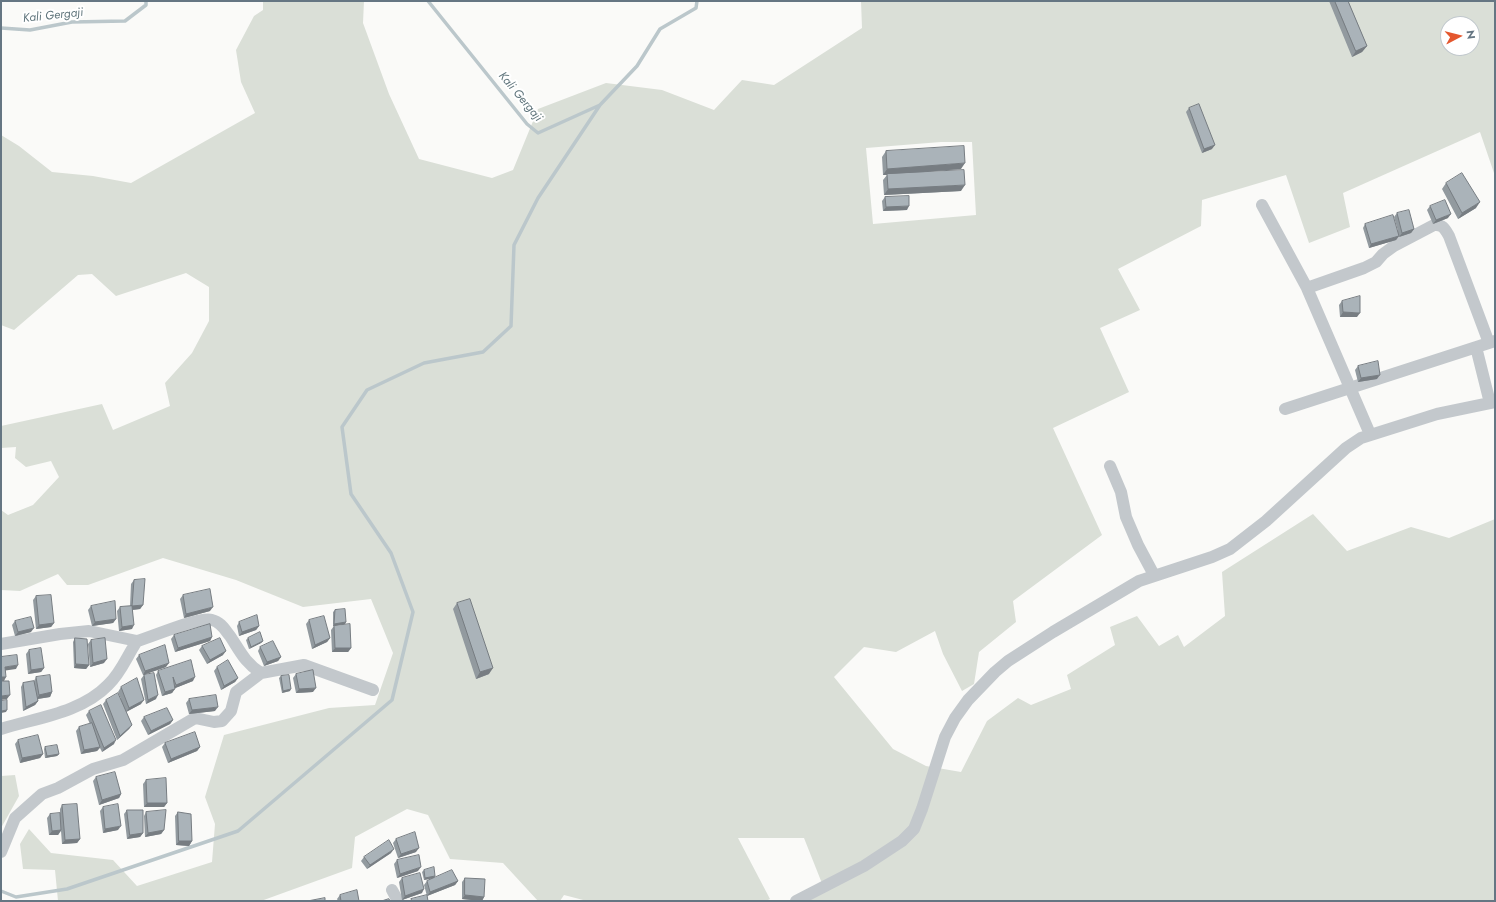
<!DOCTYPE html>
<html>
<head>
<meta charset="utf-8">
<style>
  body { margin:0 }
  #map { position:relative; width:1496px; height:902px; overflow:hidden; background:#fafaf8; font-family:Jost,sans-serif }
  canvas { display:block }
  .frame { position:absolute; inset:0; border:2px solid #657683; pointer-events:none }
  .north { position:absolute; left:1440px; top:16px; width:40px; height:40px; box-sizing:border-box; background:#fff; border:1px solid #c1c8cd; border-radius:50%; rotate:83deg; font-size:11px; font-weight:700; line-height:16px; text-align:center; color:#657683 }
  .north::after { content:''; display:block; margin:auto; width:14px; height:18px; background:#e4572e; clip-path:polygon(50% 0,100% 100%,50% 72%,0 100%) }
</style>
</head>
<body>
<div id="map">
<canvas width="1496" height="902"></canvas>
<div class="frame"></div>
<div class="north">N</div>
</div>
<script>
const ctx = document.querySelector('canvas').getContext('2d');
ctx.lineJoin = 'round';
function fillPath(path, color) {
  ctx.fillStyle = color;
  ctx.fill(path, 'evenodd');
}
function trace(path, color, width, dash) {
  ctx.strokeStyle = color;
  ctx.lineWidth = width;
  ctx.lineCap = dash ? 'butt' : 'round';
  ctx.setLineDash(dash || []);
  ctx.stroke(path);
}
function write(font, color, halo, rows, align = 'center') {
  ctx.font = font + ' Jost,sans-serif';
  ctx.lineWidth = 4;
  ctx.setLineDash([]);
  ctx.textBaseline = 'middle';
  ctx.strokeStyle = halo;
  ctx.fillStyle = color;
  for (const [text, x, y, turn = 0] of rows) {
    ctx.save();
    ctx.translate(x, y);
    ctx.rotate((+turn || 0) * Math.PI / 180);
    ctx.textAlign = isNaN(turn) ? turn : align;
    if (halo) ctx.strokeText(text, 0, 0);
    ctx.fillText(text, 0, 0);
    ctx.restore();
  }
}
fillPath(new Path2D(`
  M263,1H364L363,23L389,94L419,159L492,178L513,170L538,109L606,83L662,90L714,110L742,80L774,85L862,28L861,1H1495V176L1480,132L1343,193L1350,227L1309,243L1286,175L1202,200L1201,226L1118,269L1140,310L1100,328L1129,392L1053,428L1102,535L1013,601L1016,622L979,652L974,684L962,691L943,654L935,631L896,652L864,647L834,677L893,749L926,766L961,772L987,721L1018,698L1031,705L1071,689L1067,675L1115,645L1110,627L1137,616L1159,646L1178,635L1184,647L1225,616L1222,572L1313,514L1347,551L1411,527L1449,538L1495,519V901H811L810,898L825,891L804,838H738L770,899L766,901H587L564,895L560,901H538L503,863L450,859L428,815L407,809L355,837L352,868L261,901H58L55,870L23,869L20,844L29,829L51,853L113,860L137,886L212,862L215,824L205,797L224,735L329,708L375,705L393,653L371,599L303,607L236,580L163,558L88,585H67L58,574L20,591L1,590V510L8,515L33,505L59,477L51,461L26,467L15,458L16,447L1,448V426L102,404L113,430L170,406L165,383L192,353L209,321V287L186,273L116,296L92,274L78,275L14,330L1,325V135L19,146L52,172L93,176L131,183L255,113L241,82L236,50L254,16L263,10ZM1448,24H1472V48H1448ZM941,142H972L976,215L873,224L866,148Z
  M15,775L19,796L1,828V776Z`), '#dadfd7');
trace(new Path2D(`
  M428,1L527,124L538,133L600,105L637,66L660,29L696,8L697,1
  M1,28L30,30L72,22L125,21L146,5V1
  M1,891L16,897L67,889L238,831L392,700L413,612L391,553L351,494L342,427L367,390L424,363L483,352L511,326L514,245L538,198L600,105`), '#bbc7cb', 3.5);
trace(new Path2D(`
  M1262,205L1307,288L1370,434
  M1307,288L1364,268L1376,262L1383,254L1394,246L1434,225C1443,224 1445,229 1449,236L1489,343
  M1476,347L1490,403
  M1285,409L1495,341
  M1110,466L1121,492L1126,517L1138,545L1154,575
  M1,644L60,634L89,631L137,641
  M1,729C36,718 81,713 108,685C121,673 127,656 137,641C152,637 199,616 212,620C221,622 225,630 230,636C240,651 245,663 261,673L304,665L373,690
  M1,852L15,818L42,794L58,788L93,769L123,760L195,718L214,722L222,721L231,711L236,692L261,673
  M392,890L398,901
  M796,901L864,866L902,841L914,829L922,809L945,737L955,718L968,700L995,672L1008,661L1053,632L1139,581L1212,557L1230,549L1266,521L1346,448L1361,438L1437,414L1495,402`), '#c3c8cc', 12);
fillPath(new Path2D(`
  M1329,1H1348L1367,46L1362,52L1352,57Z
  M1189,108L1212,149L1202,153L1186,112Z
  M886,151L961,169L924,172L961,191L884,195L883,180L887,175H883L882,157Z
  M1446,183L1476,208L1458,219L1442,189Z
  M885,197L907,210L883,211L882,201Z
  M1430,206L1448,218L1433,224L1427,210Z
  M1397,213L1414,229L1411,233L1399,237V236L1396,240L1369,248L1363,228L1365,224L1398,231L1394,217Z
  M1342,301L1357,317H1340L1339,305Z
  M1358,366L1377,379L1358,382L1355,370Z
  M134,580L143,605L140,609L133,610L132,629L119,631L117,611L120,607L130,606L131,584Z
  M183,595L210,611L184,618L180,599Z
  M36,596L54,623L51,627L36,629L33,600Z
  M457,603L489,674L476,679L453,609Z
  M91,606L116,619L113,623L92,626L88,610Z
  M335,610L346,622L345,624L333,626V612Z
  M309,620L330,638L327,642L312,649L306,624Z
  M15,621L31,632L15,636L12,625Z
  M239,622L259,626L256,630L239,636L237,626Z
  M334,626L351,648L348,652H332L331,630Z
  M174,635L212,637L210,641L175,652L171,639Z
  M75,638L89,665L86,669L74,668L73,642Z
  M248,638L263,641L261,643L249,649L246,640Z
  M91,640L104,663L90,667L88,644Z
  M202,646L223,655L207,664L199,650Z
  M260,647L281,657L278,661L264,666L258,651Z
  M29,650L44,668L41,672L28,674L26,654Z
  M139,655L166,667L143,675L136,659Z
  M217,667L238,678L235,682L221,690L214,671Z
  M158,671L193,681L175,688L172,693L162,696L156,675Z
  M296,674L313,692L296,693L293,678Z
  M144,675L156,699L146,704L141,679Z
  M281,676L290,691L282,693L279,678Z
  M36,677L52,692L50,697L38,699V701L35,705L23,711L21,687L23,683L34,681Z
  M121,687L141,704L126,712L132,725L129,729L117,740L103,704L106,700L121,699L118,692Z
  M189,699L215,711L189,714L186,703Z
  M89,711L114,744L102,752L100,748L97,751L81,754L76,731L79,727L90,724L86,715Z
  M144,717L173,720L170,724L148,735L141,721Z
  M18,740L43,754L40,758L20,763L15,744Z
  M165,743L200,747L197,751L168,763L162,747Z
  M45,747L59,754L57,756L45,758L44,749Z
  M96,777L121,794L119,798L99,805L93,781Z
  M146,780L167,803L164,807H144L143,784Z
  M62,805L80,839L77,843L62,844L61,831L58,835H49L47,818L50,814L60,817V809Z
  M103,807L118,830L103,833L100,811Z
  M127,810L143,833L140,837L127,839L124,814Z
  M146,812L164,830L161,834L145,837L144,816Z
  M178,812L192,841L189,846L176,845L175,816Z
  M396,839L416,852L398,858L393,843Z
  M391,853L367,869L361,861L364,857Z
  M397,860L418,871L397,878L394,864Z
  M424,870L435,876L434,878L458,881L455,885L427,896L424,885L427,881L433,878L424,880L422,872Z
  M402,878L422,893L402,900L399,882Z
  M465,878L484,897L482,901L462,899V882Z
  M340,895L359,901H338L337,899Z`), '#929a9f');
fillPath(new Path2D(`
  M1367,46L1362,52L1352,57L1356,51Z
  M1215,145L1212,149L1202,153L1204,149Z
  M965,163L961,169L883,175L887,169Z
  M965,185L961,191L884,195L888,189Z
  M1480,202L1476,208L1458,219L1462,213Z
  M909,206L907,210L883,211L886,207Z
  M1451,214L1448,218L1433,224L1436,220Z
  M1414,229L1411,233L1399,237L1402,233Z
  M1399,236L1396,240L1369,248L1371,244Z
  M1343,312L1360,313L1357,317H1340Z
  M1380,375L1377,379L1358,382L1361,378Z
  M143,605L140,609L130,610L132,606Z
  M213,607L210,611L184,618L186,614Z
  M116,619L113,623L92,626L95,622Z
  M346,622L345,624L333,626L334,624Z
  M54,623L51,627L36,629L39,625Z
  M134,625L132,629L119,631L122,627Z
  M259,626L256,630L239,636L242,632Z
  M34,628L31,632L15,636L18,632Z
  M212,637L210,641L175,652L178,648Z
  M330,638L327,642L312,649L315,645Z
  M263,641L261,643L249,649L251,647Z
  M335,648H351L348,652H332Z
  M226,651L223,655L207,664L210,660Z
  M281,657L278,661L264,666L267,662Z
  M107,659L104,663L90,667L93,663Z
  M169,663L166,667L143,675L145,671Z
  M76,664L89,665L86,669L74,668Z
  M18,665L16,669L2,671L5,667Z
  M44,668L41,672L28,674L31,670Z
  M493,668L489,674L476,679L480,672Z
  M1,677H6L4,681H1Z
  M195,677L193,681L173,689L176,685Z
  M238,678L235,682L221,690L224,686Z
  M316,688L313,692L296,693L299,689Z
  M175,689L172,693L162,696L165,692Z
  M291,689L290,691L282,693L283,691Z
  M52,692L50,697L37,699L39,695Z
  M10,695L7,699L1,700V696Z
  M158,695L156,699L146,704L148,700Z
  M144,700L141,704L126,712L129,708Z
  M38,701L35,705L23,711L26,707Z
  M218,707L215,711L189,714L192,710Z
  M7,710L6,712L1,713V711Z
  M173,720L170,724L148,735L151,731Z
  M132,725L129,729L117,740L120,736Z
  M116,740L114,744L102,752L104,748Z
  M100,747L97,751L81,754L84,750Z
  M200,747L197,751L168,763L171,759Z
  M43,754L40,758L20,763L22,758Z
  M59,754L57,756L45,758L47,756Z
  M121,794L119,798L99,805L102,800Z
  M147,803H167L164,807H144Z
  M121,826L118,830L103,833L105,829Z
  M61,830L58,835H49L52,831Z
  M164,830L161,834L145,837L148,833Z
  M143,833L140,837L127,839L130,835Z
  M80,839L77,843L62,844L65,840Z
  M179,841H192L189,846L176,845Z
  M419,848L416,852L398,858L401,854Z
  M394,849L391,853L367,869L370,865Z
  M421,867L418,871L397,878L400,874Z
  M435,876L434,878L424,880L425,878Z
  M458,881L455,885L427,896L430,892Z
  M424,889L422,893L402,900L405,896Z
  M465,895L484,897L482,901L462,899Z`), '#777d82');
const building = new Path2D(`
  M1335,1H1348L1367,46L1356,51Z
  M1199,104L1215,145L1204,149L1189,108Z
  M964,146L965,163L887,169L886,151Z
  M964,170L965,185L888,189L887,174Z
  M1462,173L1480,202L1462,213L1446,183Z
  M909,196V206L886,207L885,197Z
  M1445,200L1451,214L1436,220L1430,206Z
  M1409,210L1414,229L1402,233L1397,213Z
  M1393,215L1399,236L1371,244L1365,224Z
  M1360,296V313L1343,312L1342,301Z
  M1378,361L1380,375L1361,378L1358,366Z
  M145,579L143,605L132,606L134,580Z
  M210,589L213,607L186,614L183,595Z
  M51,595L54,623L39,625L36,596Z
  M470,599L493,668L480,672L457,603Z
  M115,601L116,619L95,622L91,606Z
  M132,606L134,625L122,627L120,607Z
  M345,609L346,622L334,624L335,610Z
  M257,615L259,626L242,632L239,622Z
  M324,616L330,638L315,645L309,620Z
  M31,617L34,628L18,632L15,621Z
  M210,624L212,637L178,648L174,635Z
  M350,624L351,648H335L334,626Z
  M260,632L263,641L251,647L248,638Z
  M75,638L87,639L89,665L76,664Z
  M105,638L107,659L93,663L91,640Z
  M220,638L226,651L210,660L202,646Z
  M273,641L281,657L267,662L260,647Z
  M165,645L169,663L145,671L139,655Z
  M41,648L44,668L31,670L29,650Z
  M17,655L18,665L5,667L6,677H1V657Z
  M191,660L195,677L176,685L173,677L175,689L165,692L158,671Z
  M228,660L238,678L224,686L217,667Z
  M313,670L316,688L299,689L296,674Z
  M154,673L158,695L148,700L144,675Z
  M50,675L52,692L39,695L36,677Z
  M289,675L291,689L283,691L281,676Z
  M137,678L144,700L129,708L121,687Z
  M1,681H9L10,695L1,696Z
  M34,681L38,701L26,707L23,683Z
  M118,693L132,725L120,736L106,700Z
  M216,695L218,707L192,710L189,699Z
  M7,700V710L1,711V701Z
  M101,705L116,740L104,748L89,711Z
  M167,708L173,720L151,731L144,717Z
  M92,723L100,747L84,750L79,727Z
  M195,732L200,747L171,759L165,743Z
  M38,735L43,754L22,758L18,740Z
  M57,745L59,754L47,756L45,747Z
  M115,772L121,794L102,800L96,777Z
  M166,778L167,803H147L146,780Z
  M77,804L80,839L65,840L62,805Z
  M118,804L121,826L105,829L103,807Z
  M127,810H143V833L130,835Z
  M166,810L164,830L148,833L146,812Z
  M178,812L191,814L192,841H179Z
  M60,813L61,830L52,831L50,814Z
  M415,832L419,848L401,854L396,839Z
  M389,840L394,849L370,865L364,857Z
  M419,855L421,867L400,874L397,860Z
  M434,867L435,876L425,878L424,870Z
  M452,870L458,881L430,892L427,881Z
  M420,873L424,889L405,896L402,878Z
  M465,878L485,879L484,897L465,895Z
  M357,890L359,901H341L340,895Z
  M427,895L428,901H412L411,899Z
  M325,898V901H308Z
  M389,899L390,901H382Z`);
fillPath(building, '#aab3b9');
trace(building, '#777d82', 1);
write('italic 12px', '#60757c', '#fff', [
  ["Kali Gergaji",53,16,-6],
  ["Kali Gergaji",520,97,50]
]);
</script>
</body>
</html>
